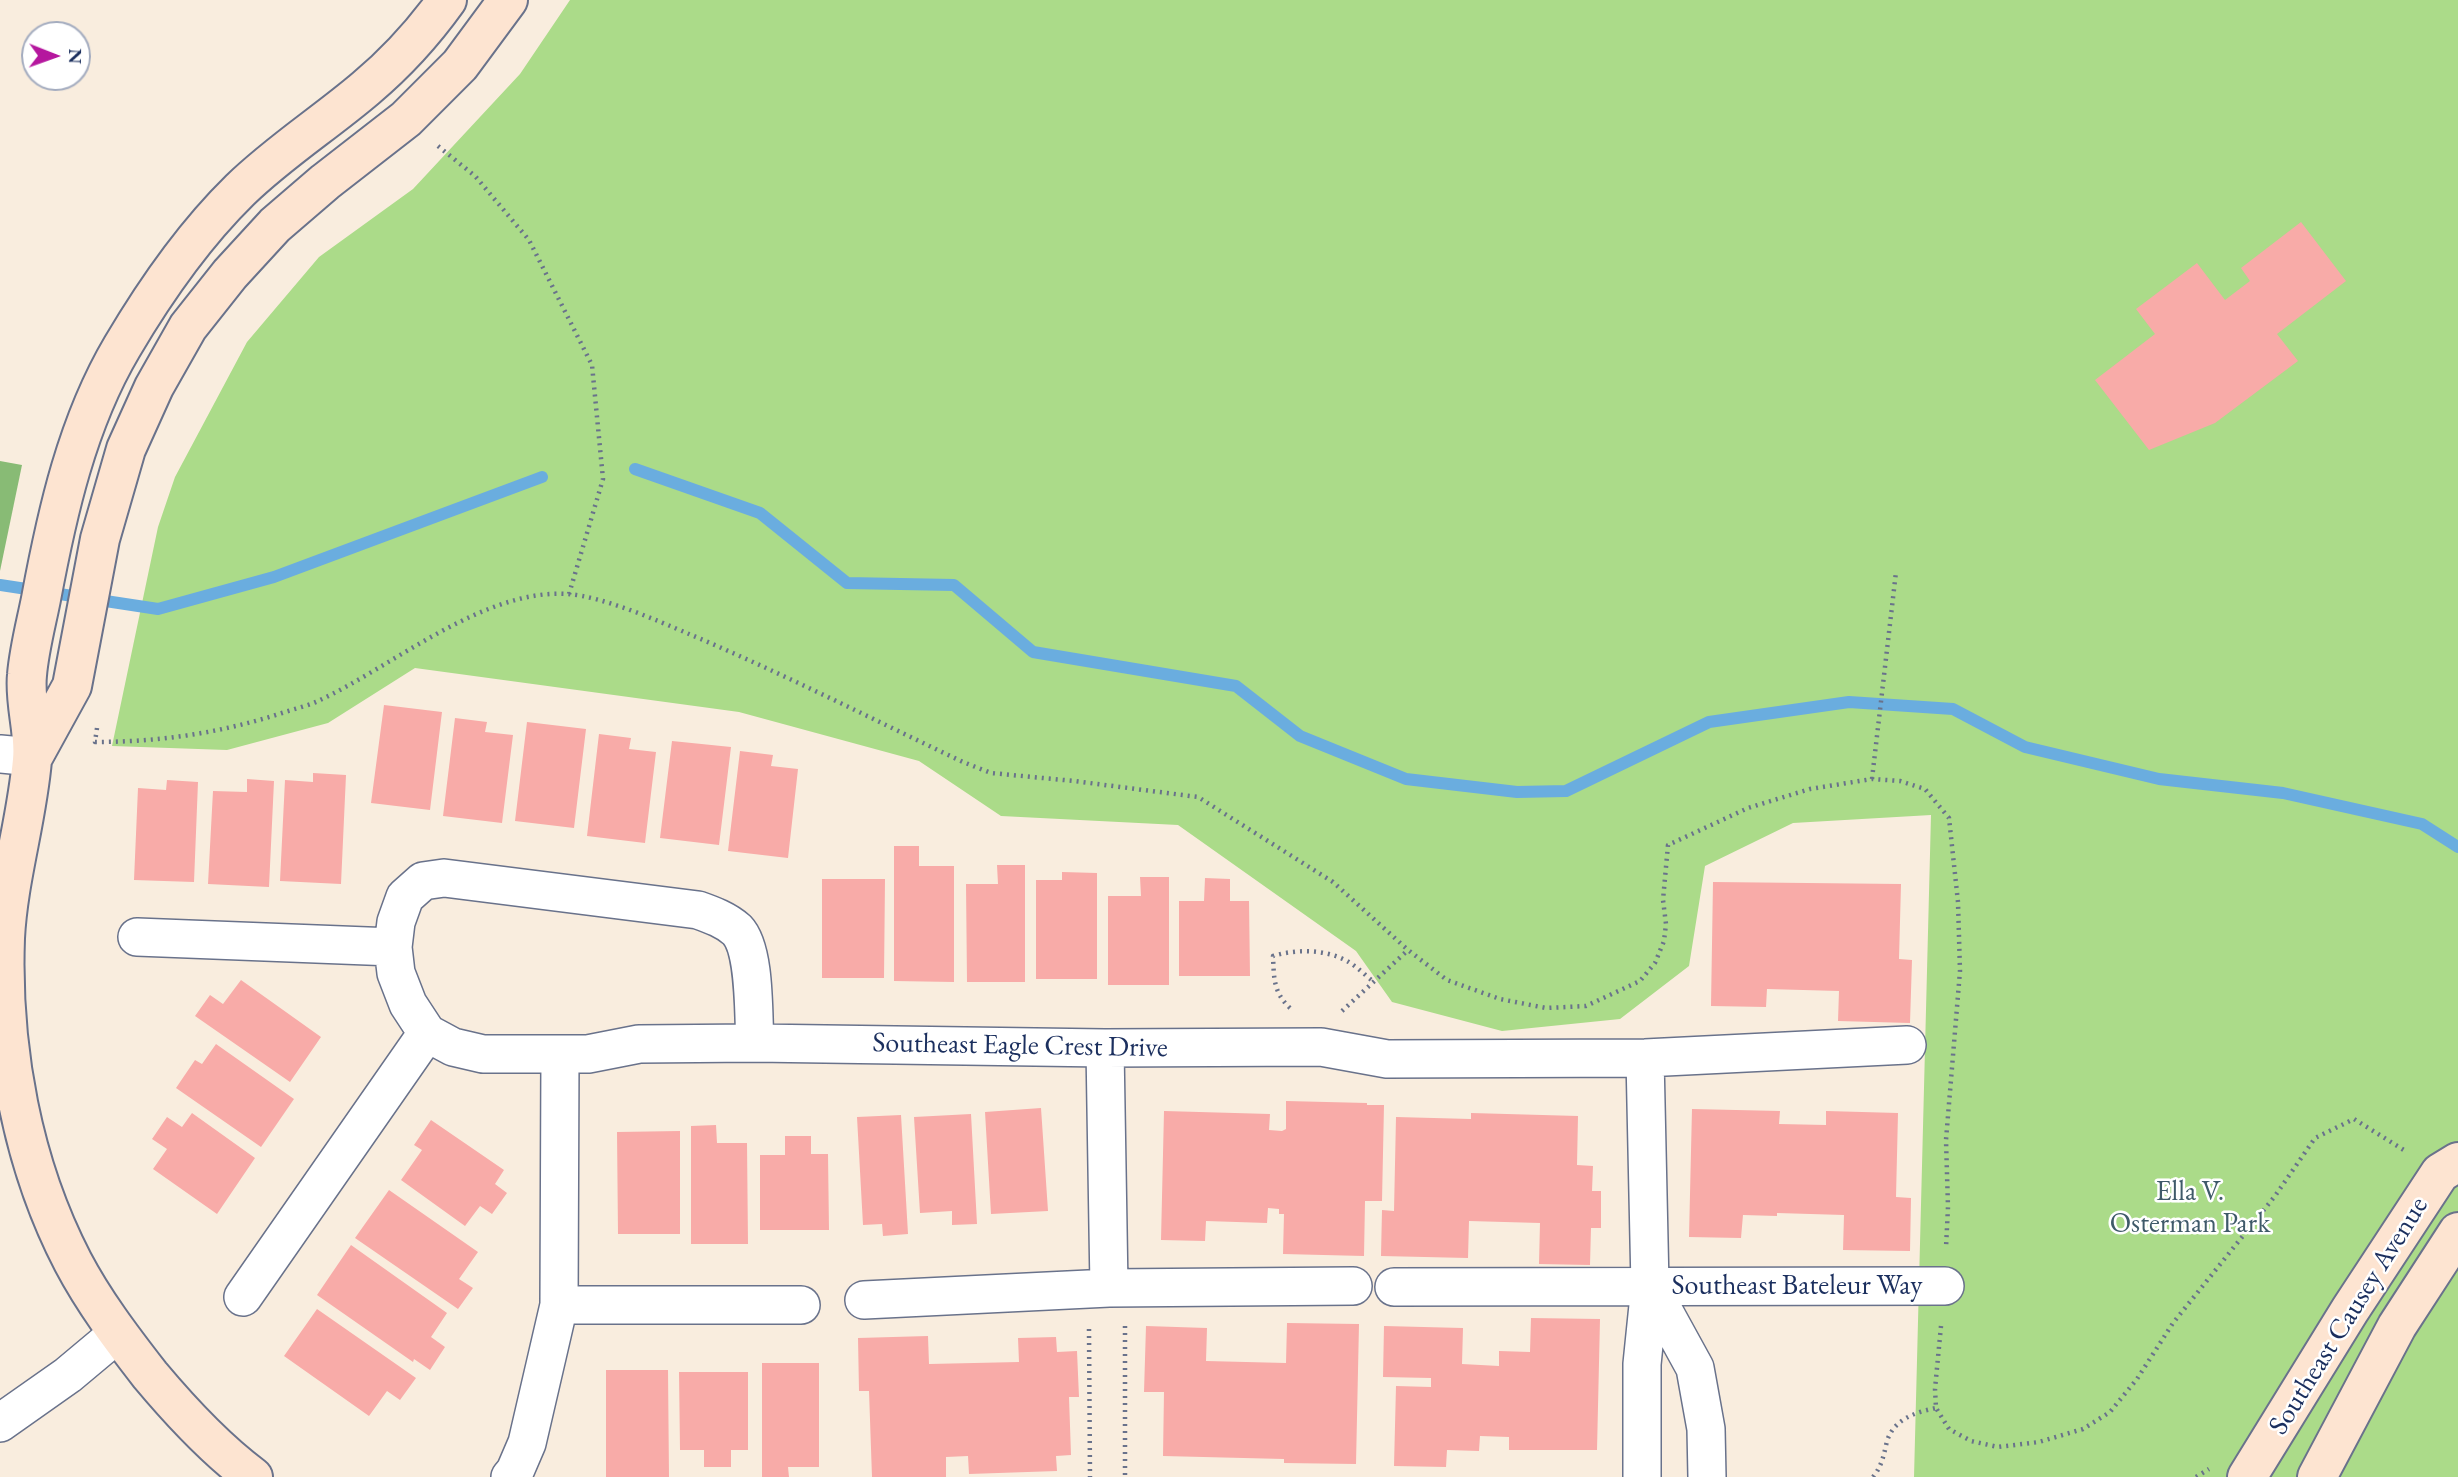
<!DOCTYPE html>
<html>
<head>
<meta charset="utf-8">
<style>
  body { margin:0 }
  #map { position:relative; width:2458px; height:1477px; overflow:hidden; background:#f9edde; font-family:"EB Garamond",serif }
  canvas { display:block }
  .north { position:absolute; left:21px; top:21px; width:70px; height:70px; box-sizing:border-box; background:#fff; border:2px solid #a4acbf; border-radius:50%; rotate:91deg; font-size:19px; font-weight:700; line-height:28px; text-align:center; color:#1b2f5e }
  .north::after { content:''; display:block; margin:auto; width:24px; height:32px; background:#b5179e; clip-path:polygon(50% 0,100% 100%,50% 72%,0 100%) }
</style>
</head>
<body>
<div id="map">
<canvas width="2458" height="1477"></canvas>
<div class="north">N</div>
</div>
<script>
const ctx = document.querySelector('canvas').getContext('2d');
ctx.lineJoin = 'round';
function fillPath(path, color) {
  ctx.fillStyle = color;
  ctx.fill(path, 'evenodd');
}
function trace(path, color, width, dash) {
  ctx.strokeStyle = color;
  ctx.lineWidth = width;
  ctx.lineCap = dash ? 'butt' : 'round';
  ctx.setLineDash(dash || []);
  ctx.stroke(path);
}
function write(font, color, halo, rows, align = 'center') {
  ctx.font = font + ' "EB Garamond",serif';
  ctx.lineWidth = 5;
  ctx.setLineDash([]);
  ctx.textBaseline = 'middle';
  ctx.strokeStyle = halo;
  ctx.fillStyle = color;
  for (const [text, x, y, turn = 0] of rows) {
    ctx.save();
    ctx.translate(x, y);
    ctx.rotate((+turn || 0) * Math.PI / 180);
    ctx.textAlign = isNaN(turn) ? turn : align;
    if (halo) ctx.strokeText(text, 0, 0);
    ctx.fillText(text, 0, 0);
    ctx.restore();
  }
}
fillPath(new Path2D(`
  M570,0H2458V1477H1914L1931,815L1793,823L1705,866L1689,966L1620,1019L1502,1031L1392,1002L1356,951L1178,825L1001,816L919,761L739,712L415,668L328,723L227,750L112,746L158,527L175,477L247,342L319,257L413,189L520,74Z`), '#abdb89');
fillPath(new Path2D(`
  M0,461L22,465L0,571Z`), '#88bb75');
trace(new Path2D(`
  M635,469L760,513L847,583L954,585L1033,652L1236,686L1300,736L1406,779L1517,792L1566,791L1709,722L1849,702L1953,709L2025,747L2159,779L2283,793L2422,824L2458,847
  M0,585L158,609L274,577L542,477`), '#6aaddf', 12);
fillPath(new Path2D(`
  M2301,222L2346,281L2277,334L2298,361L2215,423L2149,450L2095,380L2155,334L2136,309L2197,263L2225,300L2250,281L2241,268Z
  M384,705L442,712L430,810L371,803Z
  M455,718L487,722L485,732L513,735L502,823L443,816Z
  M527,722L586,729L574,828L515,821Z
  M599,734L631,738L629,749L656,752L645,843L587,836Z
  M672,741L731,747L719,845L660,838Z
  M740,751L773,755L771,766L798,769L788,858L728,851Z
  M313,773L346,775L341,884L280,881L285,780L313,782Z
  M247,779L274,781L269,887L208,884L213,791L247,792Z
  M167,780L198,782L194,882L134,880L138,788L166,790Z
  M894,846H919V866H954V982L894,981Z
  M997,865H1025V982H967L966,884H998Z
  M1062,872L1097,873V979H1036V880H1062Z
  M1140,877H1169V985H1108V896H1141Z
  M1205,878L1230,879V901H1249L1250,976H1179V901H1204Z
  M822,879H885L884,978H822Z
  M1713,882L1901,884L1899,959L1912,960L1910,1023L1838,1021L1839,991L1767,989L1766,1007L1711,1006Z
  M241,980L321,1037L290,1082L195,1016L210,995L223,1004Z
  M216,1044L294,1099L261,1147L176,1088L195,1060L202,1064Z
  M1286,1101L1367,1103V1105H1384L1382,1201H1365L1364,1256L1283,1254L1284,1214H1279V1209L1268,1208L1267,1223L1206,1221L1205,1241L1161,1240L1164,1111L1270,1114L1269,1130L1282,1131L1286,1129Z
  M1041,1108L1048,1211L991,1214L985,1112Z
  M1692,1109L1780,1111L1779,1124L1826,1125V1111L1898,1113L1896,1197L1911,1198L1910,1251L1843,1250L1844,1215L1777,1213V1216L1743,1215L1741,1238L1689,1237Z
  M192,1113L255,1158L217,1214L153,1169L167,1149L152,1139L167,1117L182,1127Z
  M1471,1113L1578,1116L1577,1165L1593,1166L1592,1191H1601V1228H1591L1590,1265L1539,1264L1540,1223L1469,1221L1468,1258L1381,1256L1382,1210L1394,1211L1396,1117L1471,1119Z
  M971,1114L977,1224L952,1225V1211L920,1213L914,1117Z
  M901,1115L908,1234L883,1236L882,1224L863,1225L857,1117Z
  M431,1120L504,1170L495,1184L507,1193L492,1214L480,1206L465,1226L401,1180L422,1150L414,1145Z
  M716,1125L717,1143H747L748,1244H691V1126Z
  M680,1131V1234H618L617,1132Z
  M785,1136H811V1154H828L829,1230H760V1155H785Z
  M389,1190L478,1252L459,1279L473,1288L458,1309L355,1238Z
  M351,1245L447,1313L431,1337L445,1347L430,1370L414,1359L413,1362L317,1295Z
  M317,1309L416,1378L400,1400L387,1391L369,1416L284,1356Z
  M1531,1318L1600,1319L1597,1450H1509V1437L1480,1436L1479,1451L1447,1450L1446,1467L1394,1466L1396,1386L1431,1387V1378L1383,1377L1384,1326L1463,1328L1462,1364L1499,1366V1351L1530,1352Z
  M1287,1323L1359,1324L1356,1464L1284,1463V1459L1163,1456L1164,1392H1144L1146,1326L1207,1328L1206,1361L1286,1363Z
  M928,1336L929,1364L1019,1362L1018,1338L1056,1337L1057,1352L1077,1351L1079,1397H1069L1071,1455L1056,1456L1057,1471L969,1474L968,1456L946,1457V1477H872L869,1391H859L858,1338Z
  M762,1363H819V1467H788L789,1477H762Z
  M606,1370H668L669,1477H606Z
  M679,1372H748V1450H731V1467H704V1450H680Z`), '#f8aba8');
const street = new Path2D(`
  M0,754L33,757
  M137,937L393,947
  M755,1043C753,1016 756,950 737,930C726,920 712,915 698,910L444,878L423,881L405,897L396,922L393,947L396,973L408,1004L427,1033L453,1047L483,1054H588L639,1044L755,1043L1105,1048L1321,1047L1387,1059L1645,1058L1907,1045
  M1105,1048L1109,1288
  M1650,1286L1695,1368L1706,1429L1707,1477
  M1394,1287L1945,1286
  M243,1297L427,1033
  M864,1300L1109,1288L1353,1286
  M559,1305H801
  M0,1423L68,1375L117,1334
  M510,1477L515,1471L527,1443L559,1305L560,1055
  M1642,1477V1364L1650,1286L1645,1058`);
const secondary = new Path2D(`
  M33,757L72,686L100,539L126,449L154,387L188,327L230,274L275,225L325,182L406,119L460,65L508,0
  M253,1477C214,1448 181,1412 150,1375C122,1339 94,1302 73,1262C22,1164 1,1048 5,938C8,878 27,820 32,760C35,732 24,703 27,675C29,650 36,624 41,599C57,513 77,423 122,347C155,291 193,236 240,190C279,152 325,123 366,88C397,62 424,32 447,0
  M2247,1477L2350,1310L2440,1173L2458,1162
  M2317,1477L2397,1326L2458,1232`);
trace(street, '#69728b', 40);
trace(secondary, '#69728b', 42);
trace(new Path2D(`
  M438,146L475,176L529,240L592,365L603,479L569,594
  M97,728L95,742C159,742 221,733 282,713C294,709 307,706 318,701C392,667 484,588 568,594C604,597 656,620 689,634C782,673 872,719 963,762L991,773L1074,781L1198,797L1333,882L1408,950L1447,980L1500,999L1546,1008L1586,1006L1640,981L1655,963L1664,941L1666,924L1663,900L1668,845L1748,808L1810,789L1872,779L1900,781L1925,789L1949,818L1958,902L1960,971L1946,1140L1948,1207L1946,1248
  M1872,779L1896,572
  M1290,1008C1273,992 1274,977 1273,956C1296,949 1325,949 1347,961C1356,966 1365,975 1374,982
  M1342,1011L1408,950
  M1125,1326V1477
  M1941,1326L1935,1389L1936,1408L1949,1429L1971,1441L1998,1447L2039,1442L2083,1429L2110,1412L2137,1379L2173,1323L2275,1196L2315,1138L2354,1119L2407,1152
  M1089,1329L1090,1477
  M1873,1477C1882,1466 1884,1454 1887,1441C1894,1419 1916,1412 1936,1408
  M2196,1477L2209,1469`), '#69728b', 4.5, [2, 5]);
trace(street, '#fff', 37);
trace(secondary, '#fde4d1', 38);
write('28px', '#1b2f5e', '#fff', [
  ["Southeast Eagle Crest Drive",1020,1046,1],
  ["Southeast Bateleur Way",1797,1286],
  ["Southeast Causey Avenue",2349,1316,-58]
]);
write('28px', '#3f5a69', '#fff', [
  ["Ella V.",2190,1192],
  ["Osterman Park",2190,1224]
]);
</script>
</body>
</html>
